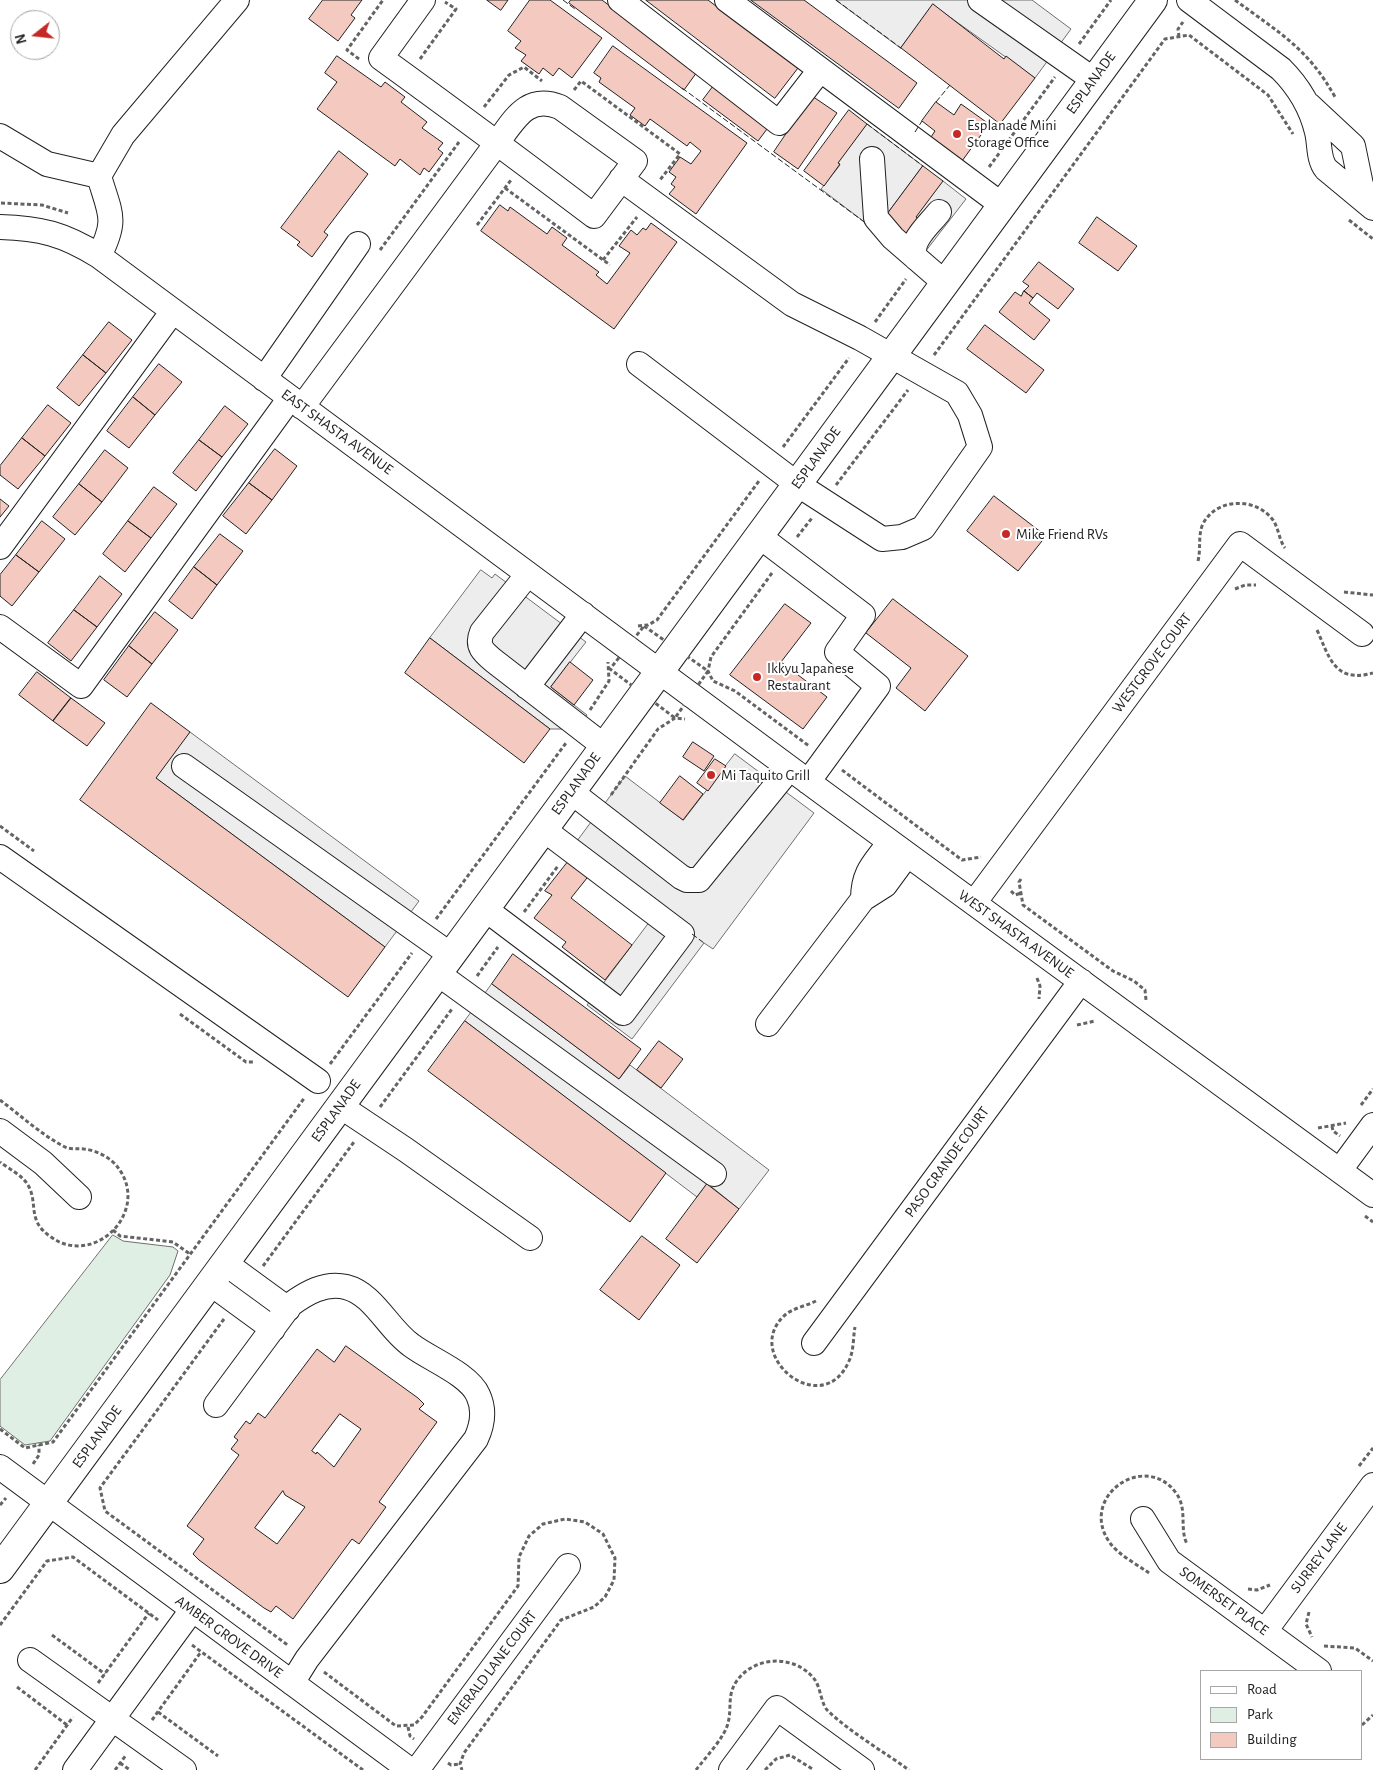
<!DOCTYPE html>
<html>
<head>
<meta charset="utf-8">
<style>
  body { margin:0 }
  #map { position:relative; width:1373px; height:1770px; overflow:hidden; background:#fff; font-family:"Alegreya Sans",sans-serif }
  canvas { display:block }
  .legend { position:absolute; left:1200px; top:1670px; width:162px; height:90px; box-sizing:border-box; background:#fff; border:1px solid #a7a7a7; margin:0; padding:6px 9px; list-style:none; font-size:15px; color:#222 }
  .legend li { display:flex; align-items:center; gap:10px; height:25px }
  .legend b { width:25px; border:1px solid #a7a7a7 }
  .north { position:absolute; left:10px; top:10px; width:50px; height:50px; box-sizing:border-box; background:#fff; border:1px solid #a7a7a7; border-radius:50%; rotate:254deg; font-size:14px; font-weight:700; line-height:20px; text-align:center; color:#222 }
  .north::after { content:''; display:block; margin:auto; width:18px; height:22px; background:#c62828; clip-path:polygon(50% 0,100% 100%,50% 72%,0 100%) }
</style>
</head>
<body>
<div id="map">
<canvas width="1373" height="1770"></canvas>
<ul class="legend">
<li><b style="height:6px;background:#fff"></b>Road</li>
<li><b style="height:14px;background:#e0efe3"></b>Park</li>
<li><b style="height:14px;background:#f3c9c0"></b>Building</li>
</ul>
<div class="north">N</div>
</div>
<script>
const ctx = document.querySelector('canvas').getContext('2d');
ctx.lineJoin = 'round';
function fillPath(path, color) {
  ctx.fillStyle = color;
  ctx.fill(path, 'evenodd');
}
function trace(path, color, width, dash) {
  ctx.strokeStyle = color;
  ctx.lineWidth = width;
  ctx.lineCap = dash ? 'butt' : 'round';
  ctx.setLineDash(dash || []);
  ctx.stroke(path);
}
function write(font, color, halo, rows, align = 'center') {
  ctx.font = font + ' "Alegreya Sans",sans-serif';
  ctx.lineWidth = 4;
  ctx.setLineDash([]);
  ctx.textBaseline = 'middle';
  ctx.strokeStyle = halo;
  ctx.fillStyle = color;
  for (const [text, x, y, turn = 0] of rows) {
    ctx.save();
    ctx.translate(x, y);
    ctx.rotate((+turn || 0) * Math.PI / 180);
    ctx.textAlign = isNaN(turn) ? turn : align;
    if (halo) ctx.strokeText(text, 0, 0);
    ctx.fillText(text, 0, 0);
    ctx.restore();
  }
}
const green = new Path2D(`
  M113,1235L123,1241L173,1247L178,1251L170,1275L50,1441L25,1445L0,1426V1380Z`);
fillPath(green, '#e0efe3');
trace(green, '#6f6f6f', 1);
const parking = new Path2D(`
  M836,0H1032L1071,29L1035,78L933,5L901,48Z
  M867,124L923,166L875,230L821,189L840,165L838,163Z
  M943,181L966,199L925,252L923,222L916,217Z
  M481,570L492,578L495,574L586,642L551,687L587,715L572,736L563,729H550L430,638Z
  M190,732L419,901L385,947L156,778Z
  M735,754L814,813L713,949L704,943L632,1039L587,1005L659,909L574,845L625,776L683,820Z
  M492,984L619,1079L630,1065L769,1170L739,1209L708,1184L697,1197L465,1021Z`);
fillPath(parking, '#ededed');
trace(parking, '#6f6f6f', 1);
const building = new Path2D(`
  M323,0H362L351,15L355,18L338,41L309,19Z
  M487,0H508L501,10Z
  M530,0H550L602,38L572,78L559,68L553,76L543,68L539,74L521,61L526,55L515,48L521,41L508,31Z
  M571,0H602L697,72L684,90L569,3Z
  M646,0H708L798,68L775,98Z
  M751,0H804L917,83L899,108Z
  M933,4L1004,59L1006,56L1035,78L1000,124L901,48Z
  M613,46L747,143L696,214L669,194L675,187L671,184L676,177L669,172L680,157L691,164L701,151L690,142L687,146L650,119L645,126L630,115L635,108L599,82L601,78L594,73Z
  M337,56L381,87L385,82L405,97L401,102L427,122L422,128L443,143L438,149L443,153L429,172L424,168L420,175L400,159L395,166L317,109L337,82L325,73Z
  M715,84L770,125L758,141L703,100Z
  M812,96L837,113L798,169L774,152Z
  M936,102L954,115L961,104L989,124L962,161L931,137L935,131L922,121Z
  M849,110L867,124L838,163L840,164L824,186L804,171Z
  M339,151L368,174L324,232L328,235L312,257L297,245L300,242L281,228Z
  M923,166L943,181L916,217L923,222L909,240L883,220Z
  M500,205L508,211L510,207L547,234L552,227L567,238L562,245L599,272L596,275L607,284L630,253L619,246L631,230L637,235L643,228L646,230L651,223L677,242L614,329L481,231Z
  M1097,217L1137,246L1118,271L1079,243Z
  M1039,262L1074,289L1058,309L1037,293L1033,298L1024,291L1029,286L1023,282Z
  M1024,291L1033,298L1029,303L1050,320L1034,340L999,312L1015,292L1021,296Z
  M109,322L132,340L106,373L83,355Z
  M985,325L1044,370L1026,393L967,349Z
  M83,355L106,373L79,406L57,388Z
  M159,364L182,382L155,415L133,397Z
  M133,397L155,415L129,448L107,431Z
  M48,405L71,423L45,456L22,438Z
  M225,406L248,424L222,457L199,440Z
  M22,438L45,456L18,489L0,475V466Z
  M199,440L222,457L196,491L173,473Z
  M275,449L297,466L272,500L249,483Z
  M105,450L128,468L102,502L79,484Z
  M249,483L272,500L246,534L223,516Z
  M79,484L102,502L75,535L53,517Z
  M154,487L177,504L151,538L128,521Z
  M994,496L1046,536L1018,571L967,531Z
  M0,499L9,506L0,517Z
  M42,521L65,539L39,572L16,555Z
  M128,521L151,538L125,572L103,554Z
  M220,534L243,551L217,585L194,567Z
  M16,555L39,572L12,606L0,596V575Z
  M194,567L217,585L192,619L169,601Z
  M100,576L122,594L97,627L74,610Z
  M893,599L968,656L925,711L896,688L911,668L866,633Z
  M785,604L811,623L781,662L827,697L803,729L730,675Z
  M74,610L97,627L71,661L48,643Z
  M155,612L178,630L152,664L129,646Z
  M430,638L550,729L524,763L405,673Z
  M129,646L152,664L127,697L104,680Z
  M570,662L593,680L574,705L551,687Z
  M37,672L71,698L53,721L19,695Z
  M71,698L105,723L87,746L53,721Z
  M151,703L190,732L156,778L385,947L348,997L80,800Z
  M693,742L714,756L704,771L683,757Z
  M715,759L726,766L708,791L697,783Z
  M680,776L703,794L683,820L660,803Z
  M571,858L591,873L571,898L632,945L605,980L562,947L566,942L534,918L552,895L545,891Z
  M513,954L641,1049L619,1079L492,984Z
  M465,1021L666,1173L630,1222L428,1071Z
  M659,1041L683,1059L661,1088L637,1070Z
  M707,1184L739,1209L697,1263L666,1239Z
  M642,1236L680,1265L639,1320L600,1290Z
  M346,1346L418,1398L424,1404L419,1409L437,1422L379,1502L386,1507L359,1544L352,1539L293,1619L276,1606L271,1612L264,1608L199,1560L193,1554L204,1539L187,1526L239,1455L231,1449L238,1440L234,1437L246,1421L250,1424L258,1413L265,1418L317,1349L334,1362ZM340,1414L361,1429L334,1467L317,1452L316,1454L312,1451ZM283,1491L285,1495L305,1507L277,1544L255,1528Z`);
fillPath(building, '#f3c9c0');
trace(building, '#222', 1);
const minor = new Path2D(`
  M620,0L779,123L820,70
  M727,0L1002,205
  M980,0L1094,80
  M1189,0L1281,69C1299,87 1311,107 1317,132C1320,144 1318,159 1326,169L1373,208
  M1309,105L1353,146L1361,185L1369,202
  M0,136L47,164L99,176
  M872,159L876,218L893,238L945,283
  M621,179L792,304L860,338L957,393L970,415L980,447L923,528L902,537L882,539L797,484L639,364
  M0,227C40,228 64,234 99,256L822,792L1373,1195
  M99,256C118,219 110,214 99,176L123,135L237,0
  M916,258C907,242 930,224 939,212
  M264,379L358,244
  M302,407L497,143C515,119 527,94 560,107L635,161L594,216C524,163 453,110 381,58L423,0
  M759,536L863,615L837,652L878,686L808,782
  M0,547L173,311
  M528,574L482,632C476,646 483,652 494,661L604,746
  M0,627L81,686L290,398
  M527,687L583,614
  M184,766L451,955
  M570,791L681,877L687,880H699L790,768
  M890,842C875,863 863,871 863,899L885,885L907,855
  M0,857L318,1081
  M974,903L1240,544L1362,634
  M485,909L623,1013L682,934L543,829
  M437,973L714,1174
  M768,1024L863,899
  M340,1106L406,1150L530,1238
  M0,1131L43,1163L79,1197
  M1340,1170L1373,1125
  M225,1263L288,1309
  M210,1283L273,1329
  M814,1343L1081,981
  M216,1405L290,1305C306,1293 325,1282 346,1287C374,1294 388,1329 411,1345C429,1359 469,1374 478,1395C485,1410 483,1424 476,1439L307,1659L292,1683
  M0,1467L410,1770
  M1143,1519L1169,1561L1319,1671
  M1265,1631L1373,1485
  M30,1660L184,1770
  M75,1770L192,1610
  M417,1770L568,1566
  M731,1770L777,1708L862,1770`);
const major = new Path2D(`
  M0,1569L1153,0`);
trace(minor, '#222', 26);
trace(major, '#222', 30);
trace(new Path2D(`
  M1235,0C1278,32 1308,48 1335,97
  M1179,37L1178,29L1183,22
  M1079,44L1111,0
  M359,59L347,50L383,0
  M420,59L456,9L445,2
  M574,90L581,81L680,154L660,180
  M484,107L509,75L524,67L542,81
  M989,167L1055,77
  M505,188L610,265
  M1,203L42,205L68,213
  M1349,220L1373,239
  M477,225L511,180
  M380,250L459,142
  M603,260L637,217
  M875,322L906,279
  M934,355L1165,39L1189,35L1268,95L1293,134
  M783,447L849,358
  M836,485L908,390
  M797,537L812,518
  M1198,561C1201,549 1198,538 1202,526C1214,498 1255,496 1273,520C1279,529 1279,540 1285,548
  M772,573L711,657L708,671L713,681L735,691L809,746
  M1235,589L1245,585H1256
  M1344,592L1373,595
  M638,626L648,625L657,620L759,481
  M644,626L708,671L675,718L610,669Z
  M1317,630C1329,656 1334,684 1373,673
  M590,710L609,681L608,662
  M842,770L962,860L981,857
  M611,795L658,729L675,718L685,719
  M0,826L34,851
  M1021,879L1019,882L1023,905L1113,971L1134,981L1145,990L1146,1000
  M1011,891L1015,895L1021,893
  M524,912L558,866
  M436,919L566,743
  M477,976L498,947
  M1037,978L1040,986L1039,999
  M180,1014L246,1062H253
  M1077,1025L1095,1021
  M330,1064L412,953
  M0,1100C20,1115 43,1136 65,1147C71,1150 77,1148 84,1149C96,1150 112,1158 119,1169C150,1212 94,1268 51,1237C27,1221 38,1205 29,1187C24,1176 9,1169 0,1162
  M1361,1105L1373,1089
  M380,1107L452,1009
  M1332,1126L1333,1131L1340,1136
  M1318,1128L1346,1123
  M1365,1216L1373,1222
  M113,1230L120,1236L173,1242L190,1254
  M263,1266L354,1142
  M816,1301C806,1306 793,1308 785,1315C740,1355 823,1422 849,1361C854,1350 853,1338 855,1327
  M224,1319L100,1488L105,1511L289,1646
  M0,1429L25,1448L53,1442L305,1097
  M33,1464L39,1455V1445
  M1359,1466L1373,1448
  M0,1505L6,1498
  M1149,1573C1136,1564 1119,1555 1110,1543C1077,1497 1145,1450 1176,1493C1188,1509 1179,1528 1187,1544
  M1248,1589L1257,1590L1270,1585
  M1309,1612L1306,1624L1312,1637
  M0,1625L47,1561L73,1557L158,1620
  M52,1635L105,1674
  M192,1645L363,1770
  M1324,1646L1355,1648L1373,1661
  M324,1672L396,1726L414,1725L422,1717L518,1586L519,1557L529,1536L543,1524L565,1519L585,1522L603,1534L615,1558L614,1580L605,1597L594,1607L561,1620L464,1753L460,1764L462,1770
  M98,1683L149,1613
  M17,1687L67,1725
  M158,1712L218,1756
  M152,1720L201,1652
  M1362,1725L1373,1715
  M408,1727L410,1736L414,1739
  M120,1763L130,1770
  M448,1763L451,1765L460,1764
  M35,1770L73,1717
  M115,1770L126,1755
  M696,1770C705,1758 725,1737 728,1723C732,1708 727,1696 736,1682C754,1655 796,1654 815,1680C821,1689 821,1704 828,1711C850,1732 884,1752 909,1770
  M765,1770L776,1759L790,1755L814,1770`), '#646464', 3, [4, 2.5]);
trace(minor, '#fff', 24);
trace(major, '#fff', 28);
trace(new Path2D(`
  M563,0L575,9
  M836,0L901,48
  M682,88L867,224
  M936,102L950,85
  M867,124L923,166
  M915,132L922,121
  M692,934L704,943`), '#222', 1, [6, 2.5]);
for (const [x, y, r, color] of [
  [957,134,5,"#c62828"],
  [1006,534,5,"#c62828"],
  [757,677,5,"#c62828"],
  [711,775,5,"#c62828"]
]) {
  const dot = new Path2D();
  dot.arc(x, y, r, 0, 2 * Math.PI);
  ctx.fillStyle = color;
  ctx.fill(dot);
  trace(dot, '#fff', 2);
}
write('15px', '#222', '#fff', [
  ["ESPLANADE",1091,83,-54],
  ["EAST SHASTA AVENUE",337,432,36],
  ["ESPLANADE",816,458,-54],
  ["WESTGROVE COURT",1152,663,-53],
  ["ESPLANADE",576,784,-54],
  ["WEST SHASTA AVENUE",1016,934,36],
  ["ESPLANADE",336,1111,-54],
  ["PASO GRANDE COURT",947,1162,-54],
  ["ESPLANADE",97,1437,-54],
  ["SURREY LANE",1319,1558,-53],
  ["SOMERSET PLACE",1224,1601,36],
  ["AMBER GROVE DRIVE",229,1637,36],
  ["EMERALD LANE COURT",492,1668,-53]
]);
write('15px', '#222', '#fff', [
  ["Esplanade Mini",967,125],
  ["Storage Office",967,142],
  ["Mike Friend RVs",1016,534],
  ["Ikkyu Japanese",767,668],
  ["Restaurant",767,685],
  ["Mi Taquito Grill",721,775]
], 'left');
</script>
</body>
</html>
